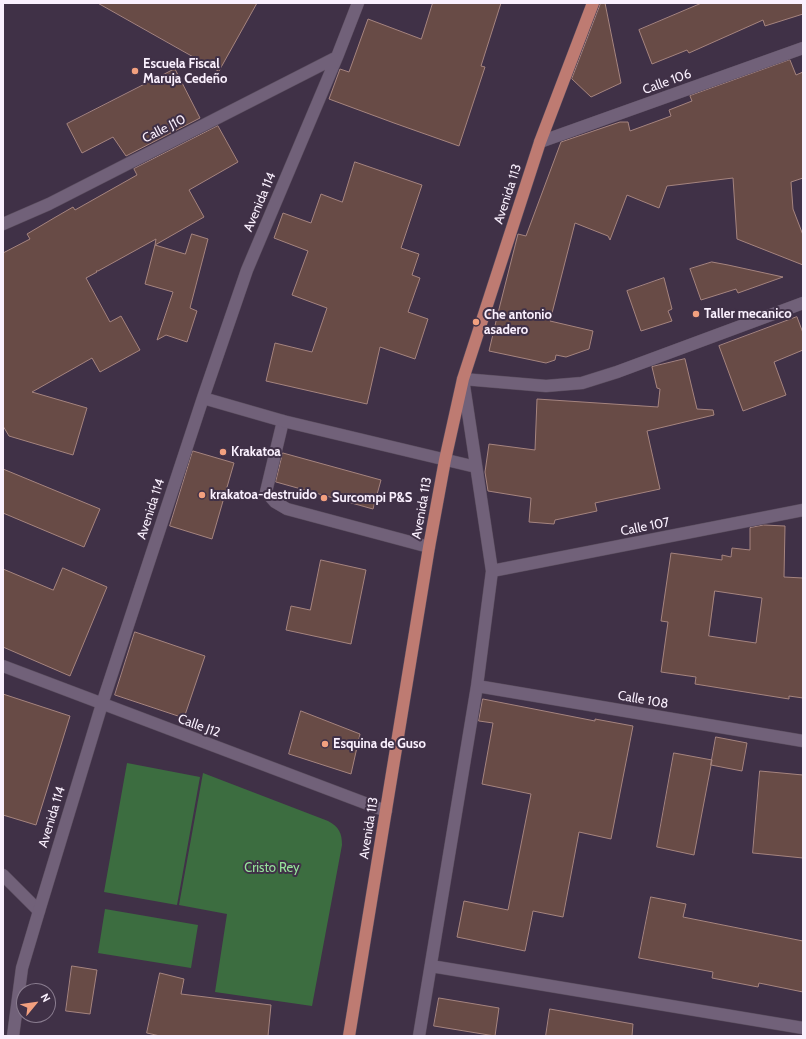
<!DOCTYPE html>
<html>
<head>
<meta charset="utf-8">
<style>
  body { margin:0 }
  #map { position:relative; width:806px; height:1039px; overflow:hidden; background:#403147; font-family:Cabin,sans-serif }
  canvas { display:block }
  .frame { position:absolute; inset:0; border:4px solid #faf0fe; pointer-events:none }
  .north { position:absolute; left:16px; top:983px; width:40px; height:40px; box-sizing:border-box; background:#403147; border:1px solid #8a7d90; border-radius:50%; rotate:61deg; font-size:11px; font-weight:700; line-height:16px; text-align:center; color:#faf0fe }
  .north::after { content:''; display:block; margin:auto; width:14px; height:18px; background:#f2a07f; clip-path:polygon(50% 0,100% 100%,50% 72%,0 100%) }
</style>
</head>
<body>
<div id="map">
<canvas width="806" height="1039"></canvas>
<div class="frame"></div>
<div class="north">N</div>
</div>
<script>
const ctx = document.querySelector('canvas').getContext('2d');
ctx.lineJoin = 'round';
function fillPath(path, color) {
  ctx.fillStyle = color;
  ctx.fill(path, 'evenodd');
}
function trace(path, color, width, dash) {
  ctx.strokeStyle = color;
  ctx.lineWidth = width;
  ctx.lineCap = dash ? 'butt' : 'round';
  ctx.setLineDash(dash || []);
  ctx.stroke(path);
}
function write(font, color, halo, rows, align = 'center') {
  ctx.font = font + ' Cabin,sans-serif';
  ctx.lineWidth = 4;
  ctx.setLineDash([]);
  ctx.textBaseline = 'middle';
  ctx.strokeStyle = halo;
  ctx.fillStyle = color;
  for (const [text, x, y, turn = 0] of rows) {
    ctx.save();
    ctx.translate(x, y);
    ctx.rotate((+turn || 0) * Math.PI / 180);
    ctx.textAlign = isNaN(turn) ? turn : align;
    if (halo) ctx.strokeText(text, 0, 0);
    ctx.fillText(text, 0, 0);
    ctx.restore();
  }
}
fillPath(new Path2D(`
  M127,763L200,777L177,905L104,892Z
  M203,773L328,821C339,827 342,833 342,845L312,1006L215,992L227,914L179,905Z
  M105,909L198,925L191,968L98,953Z`), '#3c6d40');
const building = new Path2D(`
  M98,3H257L219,71Z
  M433,3H501L481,66L485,67L459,146L394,123L329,99L340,69L349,72L368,19L421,39Z
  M601,3H605L621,83L591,97L572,79Z
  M702,3H803V14L765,26L763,20L689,53L687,50L652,64L639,30Z
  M790,60L796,75L803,72V178L791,182L793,209L803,235V265L737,239L733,178L667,186L659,208L627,195L610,240L608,236L575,223L550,321L593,331L589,349L566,357L556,355L555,360L546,363L489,351L497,317L518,234L526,236L561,142L620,122H628L630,131L671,116L669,110L692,101L690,96Z
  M175,69L200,118L126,156L113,137L82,153L67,124Z
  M218,126L238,162L189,190L204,217L155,245L156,239L98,271H96L97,272L86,278L110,322L121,316L140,350L100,372L92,358L32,392L87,408L73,455L9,436L3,426V253L30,239L27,234L54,218L73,207L75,210L137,175L134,169Z
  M355,162L422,185L401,248L419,254L412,275L420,278L408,312L428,319L415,359L380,347L367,404L266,381L275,343L312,352L327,308L292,295L308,251L274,238L283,213L311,223L321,194L342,202Z
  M192,234L208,239L190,308L197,311L187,342L166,335L157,340L173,292L145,284L155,245L185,254Z
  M712,262L728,265L783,277L738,293L736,289L701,300L690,269Z
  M664,278L672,309L668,311L672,321L641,331L627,291Z
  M797,317L803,333V350L774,362L786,395L743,411L719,346Z
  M685,359L697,409L713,410L714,415L647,431L660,489L595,503L597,511L555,520L554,524L529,522L531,498L488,491L485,472L489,444L535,450L537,399L658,407L660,389L657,388L652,367Z
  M193,451L234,463L212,539L170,526Z
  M283,453L381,480L373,509L276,482Z
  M3,469L100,509L84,547L3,513Z
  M764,525L785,526L784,577L803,578V698L789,696V699L695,684L696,677L661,672L668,622L661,621L671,553L722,560V555L731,557L732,548L750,550V528ZM715,591L762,598L756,643L709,636Z
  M321,560L366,570L351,644L286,630L291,606L310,610Z
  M63,568L107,587L70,676L3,647V569L53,590Z
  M135,632L205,656L184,718L115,695Z
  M3,694L70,716L36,825L3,815Z
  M483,699L595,721V719L633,726L611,839L579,832L563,917L533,911L525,951L457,937L464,901L508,910L531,794L482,784L493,723L479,721Z
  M301,711L360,734L351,774L289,754Z
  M716,737L747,743L742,771L711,765Z
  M674,753L712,760L694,855L657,847Z
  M760,771L803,775V858L753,853Z
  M651,897L686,904L683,917L803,941V992L759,983L758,987L712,978L713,972L639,958Z
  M72,966L97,970L90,1014L66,1011Z
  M160,973L184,979L181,994L271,1005L268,1036H160L147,1033Z
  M439,998L499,1008L495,1036L434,1026Z
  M550,1009L633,1024L632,1036H546Z`);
fillPath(building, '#684b46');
trace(building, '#a5847f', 1);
const lane = new Path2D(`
  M283,421L266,492L275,502L287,509L429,547
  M3,875L39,911`);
const street = new Path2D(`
  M540,142L803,48
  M3,224L49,204L337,57
  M203,398L283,421L476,467
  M492,571L803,510
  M3,666L386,811
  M477,686L803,741
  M431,966L803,1028
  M13,1036L22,968L39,911L102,704L203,398L247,270L337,57L358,3
  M419,1036L477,686L492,571L463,379L546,386L582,383L617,372L803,303`);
const primary = new Path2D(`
  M349,1036L429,547L445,460L463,379L540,142L593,3`);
trace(lane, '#5a4d5e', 13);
trace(street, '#5a4d5e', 13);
trace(primary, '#5a4d5e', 13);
trace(lane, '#716179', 12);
trace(street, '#716179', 12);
trace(primary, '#be7b72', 12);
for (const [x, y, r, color] of [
  [135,71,4,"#f2a07f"],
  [696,314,4,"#f2a07f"],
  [476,322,4,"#f2a07f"],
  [223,452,4,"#f2a07f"],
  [202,495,4,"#f2a07f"],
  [324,498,4,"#f2a07f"],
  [325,744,4,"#f2a07f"]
]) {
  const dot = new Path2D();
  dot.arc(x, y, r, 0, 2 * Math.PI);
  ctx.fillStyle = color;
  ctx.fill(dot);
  trace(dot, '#403147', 1.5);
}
write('bold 13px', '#faf0fe', '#403147', [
  ["Escuela Fiscal",143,64],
  ["Maruja Cedeño",143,79],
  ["Taller mecanico",704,314],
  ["Che antonio",484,315],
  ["asadero",484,330],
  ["Krakatoa",231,452],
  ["krakatoa-destruido",210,495],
  ["Surcompi P&S",332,498],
  ["Esquina de Guso",333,744]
], 'left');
write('13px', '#faf0fe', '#403147', [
  ["Calle 106",667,82,-20],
  ["Calle J10",164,129,-27],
  ["Avenida 113",508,194,-72],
  ["Avenida 114",260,202,-67],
  ["Avenida 113",422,508,-80],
  ["Avenida 114",151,509,-72],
  ["Calle 107",645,527,-11],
  ["Calle 108",643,700,10],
  ["Calle J12",199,726,20],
  ["Avenida 114",52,817,-73],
  ["Avenida 113",369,828,-81]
]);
write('13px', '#96e39b', '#403147', [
  ["Cristo Rey",272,868]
]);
</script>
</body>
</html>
